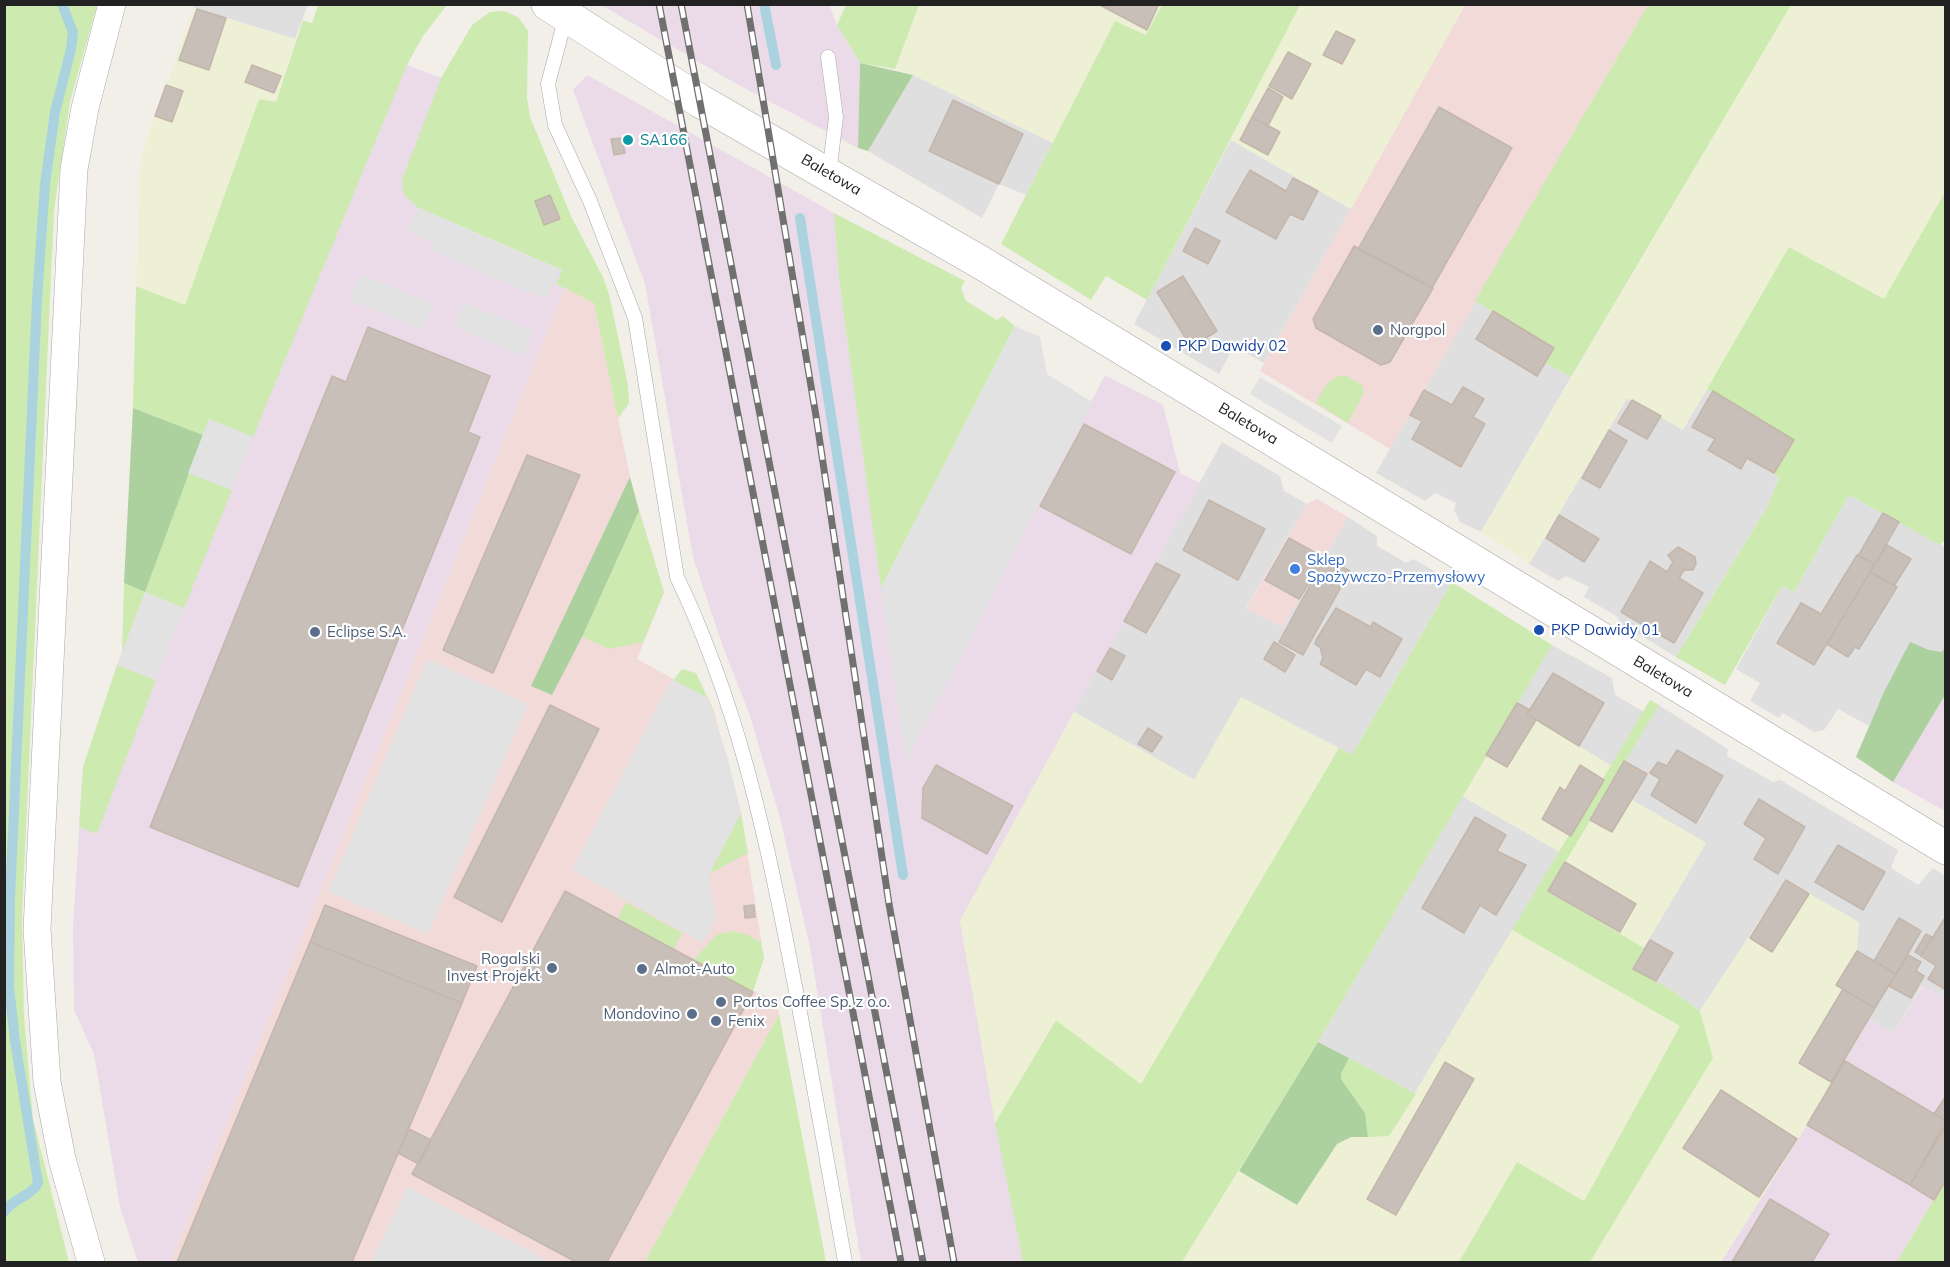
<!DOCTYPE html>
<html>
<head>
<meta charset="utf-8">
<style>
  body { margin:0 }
  #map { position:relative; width:1950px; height:1267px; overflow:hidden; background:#f2efe9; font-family:Mulish,sans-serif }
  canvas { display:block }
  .frame { position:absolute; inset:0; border:6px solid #222; pointer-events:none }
</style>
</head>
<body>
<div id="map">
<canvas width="1950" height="1267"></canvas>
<div class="frame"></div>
</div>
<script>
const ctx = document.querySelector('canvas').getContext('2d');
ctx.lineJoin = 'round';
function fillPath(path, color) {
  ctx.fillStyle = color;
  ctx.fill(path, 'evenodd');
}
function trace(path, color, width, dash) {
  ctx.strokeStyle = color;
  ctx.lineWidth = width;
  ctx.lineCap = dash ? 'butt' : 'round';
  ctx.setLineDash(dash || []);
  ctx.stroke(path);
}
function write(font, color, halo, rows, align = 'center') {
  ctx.font = font + ' Mulish,sans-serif';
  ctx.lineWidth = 4.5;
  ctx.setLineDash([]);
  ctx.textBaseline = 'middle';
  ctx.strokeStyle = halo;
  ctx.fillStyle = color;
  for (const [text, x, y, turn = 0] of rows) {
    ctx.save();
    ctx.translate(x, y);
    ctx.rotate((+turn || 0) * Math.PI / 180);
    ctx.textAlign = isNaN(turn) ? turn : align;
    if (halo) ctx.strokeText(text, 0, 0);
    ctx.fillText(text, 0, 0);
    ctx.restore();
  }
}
fillPath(new Path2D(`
  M195,4L308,5L295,39L194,8Z
  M913,75L1053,143L1026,195L999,184L982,218L868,151Z
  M1231,140L1351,209L1264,363L1234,346L1219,374L1134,324Z
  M1475,301L1554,348L1545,363L1571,377L1481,532L1460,522L1454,510L1456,503L1435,493L1425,501L1376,473Z
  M1707,389L1794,440L1767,507L1676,657L1619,622L1618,617L1584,597L1589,587L1566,576L1558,581L1529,564L1627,398L1683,429Z
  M1222,442L1280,476L1284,491L1307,504L1246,608L1282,627L1348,517L1377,536V546L1393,555L1406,563L1414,559L1452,582L1352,755L1194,780L1074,712Z
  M1849,495L1945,547V695L1893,782L1856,757L1869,726L1838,709L1824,730L1814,732L1783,713L1779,718L1750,701L1760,683L1736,669L1782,586L1794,592Z
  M1552,645L1612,678L1615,695L1644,712L1611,766L1527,714L1530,710L1517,703Z
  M1659,705L1728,749L1727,756L1773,782L1780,780L1898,850L1891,868L1918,885L1933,868L1945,876V997L1922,986L1893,1033L1869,1018L1896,974L1857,951L1809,894L1786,880L1700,1011L1673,991L1631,968L1706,843L1632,800L1624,761Z
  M1462,796L1560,852L1416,1094L1318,1042Z`), '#e0dfdf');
fillPath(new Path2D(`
  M1465,5H1648L1390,449L1260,371Z
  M565,288L594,303L632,486L664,592L637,659L708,698L714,711L741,813L764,958L753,991L774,1000L779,1014L645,1262H170Z
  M1317,499L1348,517L1282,627L1246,609L1307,504Z`), '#f2dad9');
fillPath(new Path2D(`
  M601,5H829L837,25L860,63L858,148L733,82Z
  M350,43L441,78L455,224L562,270L556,284L565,288L170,1262H138L120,1207L94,1054L74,1010L73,927L83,767L117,665Z
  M587,75L834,213L839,279L906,761L1105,375L1163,405L1180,473L1200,483L960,921L1023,1262H861L810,947L780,818L749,713L723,647L693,557L645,284L573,90Z
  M1945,695V811L1893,782Z
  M1923,986L1945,997V1180L1897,1262H1721L1807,1125L1869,1018L1893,1033Z`), '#ebdbe8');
fillPath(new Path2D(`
  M919,5H1162L1146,35L1115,21L1053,143L913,75L895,69Z
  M1300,5H1465L1351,209L1231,140Z
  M1791,5H1945V192L1884,299L1789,247L1683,430L1627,398L1529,564L1481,532Z
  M194,8L295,39L276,103L259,99L185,305L136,286L141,156Z
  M1241,697L1339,748L1141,1085L1056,1020L995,1123L960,921L1074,712L1194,780Z
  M1517,703L1530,710L1528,714L1611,766L1560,852L1462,796Z
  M1624,761L1647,774L1632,800L1706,843L1644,948L1548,891Z
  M1786,880L1859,922L1857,951L1896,974L1807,1125L1721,1262H1590L1713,1058L1700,1011Z
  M1512,930L1680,1026L1584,1201L1517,1162L1459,1262H1182L1239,1171L1297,1205L1337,1144L1351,1137L1389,1136Z`), '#eef0d5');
fillPath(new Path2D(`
  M5,4L97,5L70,102L54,211L22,917L24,1017L33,1119L69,1262H5Z
  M318,5H447L423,36L407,65L253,437L209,419L203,435L133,408L136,286L185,305L259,99L276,102L303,20L312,23Z
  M846,5H919L895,69L860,63L837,25Z
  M1162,5H1300L1147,300L1106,276L1091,300L1001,244L1115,21L1146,35Z
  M1648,5H1791L1571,377L1545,363L1554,349L1475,301Z
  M505,11L519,18L528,31L527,97L530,117L572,218L603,277L609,294L628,385L629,403L618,419L594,303L556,284L562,270L417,207L404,195L402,180L441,78L472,25L490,12Z
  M1945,192V540L1940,545L1849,495L1794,592L1782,586L1725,685L1676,657L1767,507L1779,478L1774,473L1794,440L1707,389L1789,247L1884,299Z
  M834,213L965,281L961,288L966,301L997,320L1003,316L1015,326L881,588L839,279Z
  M1345,375L1362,385L1364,393L1348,423L1316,403C1324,389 1328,377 1345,375Z
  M188,473L232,490L184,608L145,593L122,653L124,583L145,592Z
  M639,511L664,592L643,642L610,649L582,637Z
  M1452,582L1552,645L1318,1042L1182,1262H1023L995,1123L1056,1020L1141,1084L1339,748L1352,755Z
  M117,665L156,680L97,834L79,827L83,767Z
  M682,669L696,673L713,709L669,686Z
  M1650,700L1659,705L1548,891L1644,948L1632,968L1673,991L1700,1011L1713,1058L1590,1262H1459L1517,1162L1584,1201L1680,1026L1512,930Z
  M741,813L748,853L709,874Z
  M626,902L682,933L673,949L618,919Z
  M733,931L748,935L761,942L764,958L753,992L694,960L716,935Z
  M779,1014L826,1262H645Z
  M1349,1058L1416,1094L1389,1136L1368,1137L1365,1113L1341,1079V1074Z
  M1945,1180V1262H1897Z`), '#cdebb0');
fillPath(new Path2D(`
  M860,63L913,75L868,151L858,148Z
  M133,408L203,435L145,592L124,583Z
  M630,477L639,511L582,637L552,695L531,686Z
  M1910,642L1929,650L1942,652L1945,647V695L1893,782L1856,757L1884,692Z
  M1318,1042L1349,1058L1341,1074V1079L1365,1113L1368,1137H1351L1337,1144L1297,1205L1239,1171Z`), '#add19e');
fillPath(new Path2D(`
  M417,207L559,270L546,300L430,250L433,243L407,231Z
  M361,274L433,304L422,330L350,300Z
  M464,302L533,331L523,356L454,327Z
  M1015,326L1040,337L1047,374L1092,402L906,762L881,588Z
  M1260,377L1342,426L1332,443L1250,394Z
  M209,419L253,437L232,490L188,473Z
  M145,592L184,608L156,680L117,665Z
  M427,659L528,704L428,934L328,892Z
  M672,679L708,698L728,759L741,813L709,874L716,919L703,943L572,870Z
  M407,1187L550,1262H371Z`), '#e2e2e2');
trace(new Path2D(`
  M764,4L776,65
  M800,218L903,875
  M4,1212C13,1198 32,1196 38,1183L15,1041L9,986L10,899L37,299L45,184L55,112L71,49L73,32L62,4`), '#aad3df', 10);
const building = new Path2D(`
  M1098,4H1159L1147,30Z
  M197,9L226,18L209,70L179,60Z
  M1336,31L1355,40L1342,64L1323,55Z
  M1288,52L1311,64L1292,99L1269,86Z
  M252,65L281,76L274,93L245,82Z
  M166,85L183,91L172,122L155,116Z
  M1268,88L1283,97L1268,126L1252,117Z
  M953,100L1023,134L999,184L929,151Z
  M1439,107L1512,148L1432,288L1358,249Z
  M1252,117L1280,132L1268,155L1240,140Z
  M622,138L625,153L614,155L611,139Z
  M1250,170L1286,191L1293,178L1318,191L1303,220L1290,214L1276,239L1226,212Z
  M550,195L560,219L544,225L535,201Z
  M1195,228L1220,241L1208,264L1183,251Z
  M1354,246L1433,288L1390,362L1381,365L1316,328L1313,319Z
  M1183,276L1217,331L1191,347L1157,292Z
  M1493,311L1554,348L1537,376L1476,339Z
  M368,327L490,376L468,432L480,437L298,887L150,827L332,376L346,382Z
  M1463,387L1484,399L1473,417L1485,424L1461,467L1412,439L1422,421L1410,415L1424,390L1452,405Z
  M1713,391L1794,440L1774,473L1747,458L1741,469L1708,450L1715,439L1692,427Z
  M1632,400L1661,416L1647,439L1618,423Z
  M1084,424L1175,472L1131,554L1040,506Z
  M1609,430L1627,441L1600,488L1582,478Z
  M527,455L580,475L493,673L443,650Z
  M1209,500L1265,529L1238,580L1183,550Z
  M1883,513L1899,522L1875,564L1858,556Z
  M1559,515L1599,539L1584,562L1546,538Z
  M1289,538L1325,558L1299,599L1265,580Z
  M1887,545L1911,559L1894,586L1870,572Z
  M1678,547L1695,557L1696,564L1693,570H1684L1679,578L1703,593L1674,643L1621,612L1650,561L1667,572L1673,562L1668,555Z
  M1857,555L1875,564L1814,665L1777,643L1801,603L1821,614Z
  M1325,558L1350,571L1303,655L1279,642Z
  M1156,563L1180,575L1146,633L1124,621Z
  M1870,572L1897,587L1859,649L1855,647L1848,657L1827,644Z
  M1336,608L1371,627L1373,622L1402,639L1380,677L1366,669L1356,685L1320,664L1323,658L1320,647L1315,644L1316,640Z
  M1274,642L1295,655L1285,672L1264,659Z
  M1110,648L1125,656L1112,680L1097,671Z
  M1553,673L1604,703L1579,746L1527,714Z
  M1517,703L1530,710L1527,714L1536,720L1507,767L1486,755Z
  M550,705L599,729L502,922L454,897Z
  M1148,728L1162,737L1152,752L1138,744Z
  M1677,750L1723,776L1696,823L1651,795L1660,779L1650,773L1658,762L1667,766Z
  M1624,761L1647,774L1612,832L1590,820Z
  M936,765L1013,806L987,854L922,818L923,788Z
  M1580,765L1604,780L1571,836L1542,819L1560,787L1565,791Z
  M1759,799L1805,827L1778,874L1754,859L1766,838L1744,824Z
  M1475,817L1506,835L1497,851L1526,865L1496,915L1480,905L1464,933L1422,908Z
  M1838,845L1885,872L1863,910L1815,882Z
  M1565,862L1636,904L1620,932L1548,891Z
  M1786,880L1809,894L1772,952L1750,938Z
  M565,891L753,992L607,1262H576L412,1174Z
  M325,905L477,966L462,1003L310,942Z
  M754,905L755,917L745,918L744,906Z
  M1946,916V990L1928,979L1936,966L1921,956Z
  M1899,918L1921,931L1896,974L1874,961Z
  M1926,934L1932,937L1921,956L1915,952Z
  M1650,940L1673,953L1656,981L1633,969Z
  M310,942L462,1003L352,1262H177Z
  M1857,951L1896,974L1875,1008L1836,985Z
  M1908,955L1921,962L1916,971L1924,976L1911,998L1889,986Z
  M1843,989L1875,1008L1831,1082L1799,1063Z
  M1845,1061L1946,1121L1910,1185L1807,1125Z
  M1445,1062L1474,1079L1396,1215L1367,1199Z
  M1721,1090L1797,1139L1759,1197L1683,1148Z
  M1946,1096V1121L1934,1114Z
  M1946,1125V1180L1934,1200L1910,1185Z
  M409,1129L431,1140L419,1164L398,1153Z
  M1770,1199L1829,1234L1812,1262H1732Z`);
fillPath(building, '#c7bfb8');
trace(building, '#c4b6ab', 1.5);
const service = new Path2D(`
  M566,16L548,84L555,125L590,201L635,318L677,577C735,698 764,825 789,955C809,1057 827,1160 845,1262
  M828,57L836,117L829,174`);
const minor = new Path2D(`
  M91,1262L62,1159L47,1082L37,929L74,169L85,108L112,4`);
const tertiary = new Path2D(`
  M548,4L700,101L980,262L1946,848`);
trace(service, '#a9a9a9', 15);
trace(minor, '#a9a9a9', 28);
trace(tertiary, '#a9a9a9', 34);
trace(service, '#fff', 14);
trace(minor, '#fff', 27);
trace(tertiary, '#fff', 33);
const rail = new Path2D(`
  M659,4L901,1262
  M681,4L923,1262
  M747,4L816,416L889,904L954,1262`);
trace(rail, '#707070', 7);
trace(rail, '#fff', 4.5, [14]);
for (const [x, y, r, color] of [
  [628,140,6,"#0f9aa8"],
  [1378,330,6,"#5c6f8a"],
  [1166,346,6,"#1a4fb4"],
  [1295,569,6,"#3f7fe0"],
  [1539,630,6,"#1a4fb4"],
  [315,632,6,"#5c6f8a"],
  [552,968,6,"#5c6f8a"],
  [642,969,6,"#5c6f8a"],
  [721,1002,6,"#5c6f8a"],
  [692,1014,6,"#5c6f8a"],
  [716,1021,6,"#5c6f8a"]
]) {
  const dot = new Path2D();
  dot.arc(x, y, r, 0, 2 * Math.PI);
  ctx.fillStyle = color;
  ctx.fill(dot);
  trace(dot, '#fff', 2);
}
write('15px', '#0d838f', '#fff', [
  ["SA166",640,140]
], 'left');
write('15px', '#222', '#fff', [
  ["Baletowa",831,175,30],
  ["Baletowa",1248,424,31],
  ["Baletowa",1663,677,31]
]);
write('15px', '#4e5e75', '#fff', [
  ["Norgpol",1390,330],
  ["Eclipse S.A.",327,632],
  ["Rogalski",540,959,"right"],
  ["Invest Projekt",540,976,"right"],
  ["Almot-Auto",654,969],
  ["Portos Coffee Sp. z o.o.",733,1002],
  ["Mondovino",680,1014,"right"],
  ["Fenix",728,1021]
], 'left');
write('15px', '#164399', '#fff', [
  ["PKP Dawidy 02",1178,346],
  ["PKP Dawidy 01",1551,630]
], 'left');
write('15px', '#366cbe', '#fff', [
  ["Sklep",1307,560],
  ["Spożywczo-Przemysłowy",1307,577]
], 'left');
</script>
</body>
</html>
